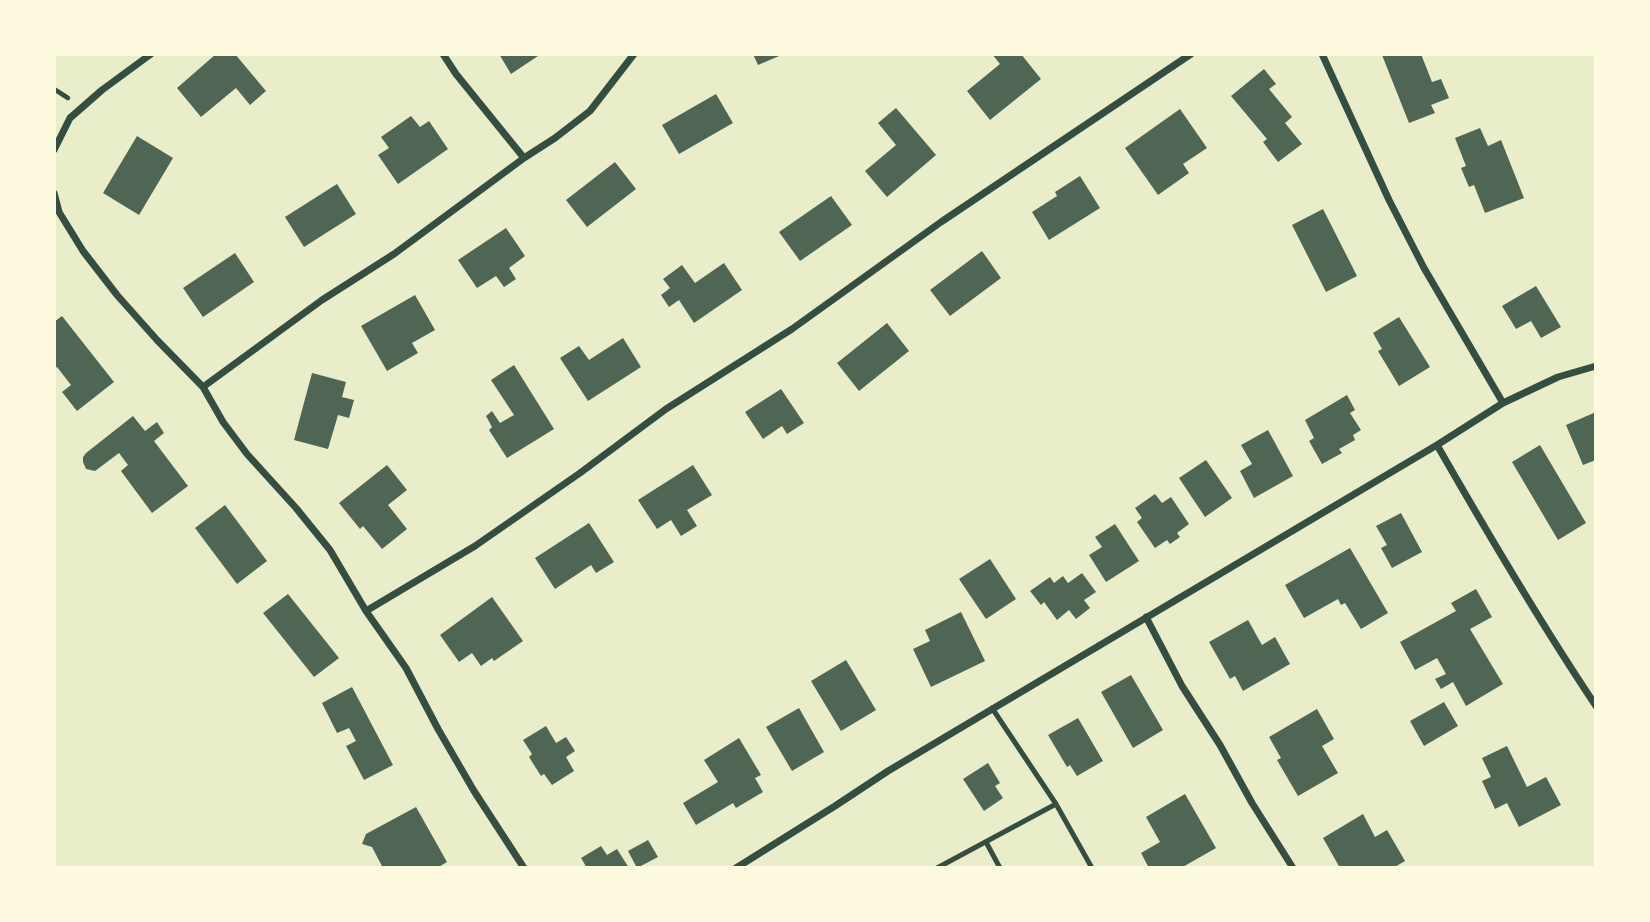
<!DOCTYPE html>
<html>
<head>
<meta charset="utf-8">
<style>
  body { margin:0 }
  #map { position:relative; width:1650px; height:922px; overflow:hidden; background:#e9edc9; font-family:Arial,sans-serif }
  canvas { display:block }
  .frame { position:absolute; inset:0; border:56px solid #fefae0; pointer-events:none }
</style>
</head>
<body>
<div id="map">
<canvas width="1650" height="922"></canvas>
<div class="frame"></div>
</div>
<script>
const ctx = document.querySelector('canvas').getContext('2d');
ctx.lineJoin = 'round';
function fillPath(path, color) {
  ctx.fillStyle = color;
  ctx.fill(path, 'evenodd');
}
function trace(path, color, width, dash) {
  ctx.strokeStyle = color;
  ctx.lineWidth = width;
  ctx.lineCap = dash ? 'butt' : 'round';
  ctx.setLineDash(dash || []);
  ctx.stroke(path);
}
fillPath(new Path2D(`
  M216,54H235L266,91L250,105L236,88L201,117L177,88Z
  M499,54H541L511,74Z
  M753,54H784L758,65Z
  M992,54H1021L1041,79L990,120L967,91L1000,64Z
  M1384,54H1421L1432,82L1441,79L1449,98L1431,105L1435,113L1409,123L1382,55Z
  M1264,69L1276,84L1269,89L1292,117L1285,123L1302,144L1278,162L1263,142L1267,139L1231,96Z
  M716,94L733,123L679,154L662,125Z
  M896,108L936,155L887,197L865,171L896,145L878,123Z
  M1180,109L1207,148L1183,164L1189,173L1158,195L1125,148Z
  M411,116L420,127L429,121L448,149L398,184L378,155L389,148L381,137Z
  M1480,128L1488,146L1501,140L1524,198L1485,213L1474,185L1469,187L1461,168L1466,166L1455,138Z
  M137,136L173,158L139,215L103,193Z
  M615,162L636,189L587,227L566,200Z
  M1080,176L1100,208L1049,240L1032,212L1057,196L1055,192Z
  M337,184L356,214L304,247L285,217Z
  M831,196L852,225L800,261L779,232Z
  M1323,209L1357,276L1326,292L1292,225Z
  M506,228L525,256L509,268L516,279L504,287L496,276L477,288L458,260Z
  M982,251L1001,278L950,316L930,290Z
  M235,253L254,282L203,317L183,288Z
  M724,263L742,290L694,323L679,300L669,307L661,295L670,288L663,279L682,265L695,283Z
  M1536,286L1561,327L1541,338L1531,321L1516,329L1502,306Z
  M415,295L435,330L412,343L418,353L387,371L361,326Z
  M62,316L114,382L77,411L62,392L71,385L57,367L54,369V322Z
  M1399,317L1430,367L1399,386L1378,351L1382,349L1373,333Z
  M887,323L909,351L859,391L837,363Z
  M623,338L641,367L588,401L560,358L579,346L589,360Z
  M514,365L554,429L507,458L489,430L492,427L486,416L492,411L500,423L514,415L491,380Z
  M312,373L346,382L342,397L354,400L349,418L338,415L328,449L294,440Z
  M781,389L804,423L787,434L782,426L763,439L745,412Z
  M1347,395L1355,410L1350,413L1361,430L1353,435L1355,440L1339,449L1342,453L1322,464L1309,441L1314,438L1305,420Z
  M1596,412V460L1583,465L1566,425Z
  M133,416L145,431L157,422L164,433L154,441L188,486L152,513L121,471L128,465L119,453L95,471L86,469L83,462V457L86,453Z
  M1268,430L1293,476L1254,498L1240,471L1252,464L1241,445Z
  M1540,445L1586,523L1558,540L1512,462Z
  M1206,460L1232,498L1205,517L1179,478Z
  M387,465L407,490L388,505L407,529L382,549L363,526L360,529L339,503Z
  M693,465L712,495L687,510L697,526L681,536L671,520L657,529L638,500Z
  M1155,494L1162,503L1171,497L1189,524L1177,533L1180,537L1170,544L1167,540L1155,548L1137,522L1142,518L1135,508Z
  M225,505L267,561L237,584L195,528Z
  M1401,513L1422,552L1392,568L1381,548L1387,545L1376,526Z
  M589,523L614,562L596,573L591,565L555,589L535,558Z
  M1115,524L1139,561L1106,582L1089,555L1102,547L1095,537Z
  M1350,548L1388,613L1361,629L1345,603L1341,605L1338,599L1304,618L1285,585Z
  M990,559L1016,599L986,619L959,579Z
  M1082,573L1096,592L1084,600L1090,608L1076,619L1069,610L1057,620L1044,602L1041,605L1030,591L1050,577L1054,583L1063,576L1068,583Z
  M1476,589L1492,617L1470,629L1503,684L1466,706L1453,682L1441,689L1435,679L1446,674L1437,658L1415,670L1400,642L1456,611L1451,603Z
  M288,594L339,658L314,677L263,613Z
  M492,597L523,641L494,661L492,658L481,666L472,653L459,662L440,635Z
  M961,612L985,661L931,687L913,649L930,641L925,630Z
  M1248,620L1262,645L1275,637L1290,664L1243,691L1235,676L1230,679L1209,642Z
  M846,660L876,710L841,731L811,681Z
  M1131,675L1163,730L1133,748L1101,692Z
  M352,687L393,765L364,780L346,746L356,741L349,728L337,733L322,703Z
  M1444,702L1458,726L1424,746L1410,721Z
  M799,708L824,752L792,771L766,727Z
  M1317,709L1334,739L1322,746L1338,773L1298,796L1277,760L1281,758L1269,737Z
  M1078,718L1103,761L1077,776L1070,765L1067,767L1048,735Z
  M546,726L556,743L566,737L575,751L566,757L574,771L552,785L544,774L541,776L529,757L532,754L523,740Z
  M739,738L761,775L755,778L763,792L736,808L733,803L696,825L683,803L718,782L704,760Z
  M1507,746L1527,787L1546,777L1561,805L1519,827L1507,803L1495,809L1482,781L1491,777L1482,758Z
  M988,763L1000,783L995,786L1003,798L984,811L963,779Z
  M1185,794L1216,848L1181,868H1149L1141,853L1160,842L1146,817Z
  M416,807L447,862L437,868H383L372,847L362,844L366,834Z
  M1363,814L1375,837L1387,830L1405,861L1393,868H1340L1323,838Z
  M648,840L658,857L637,868L628,851Z
  M601,846L607,855L617,849L629,868H587L581,858Z`), '#4f6655');
trace(new Path2D(`
  M54,89L68,98`), '#344e41', 4.5);
trace(new Path2D(`
  M992,708L1056,804
  M986,842L1000,868
  M937,868L1056,804L1092,868`), '#344e41', 5);
trace(new Path2D(`
  M443,54L456,74L524,158
  M1322,54L1389,200L1424,268L1503,403
  M54,150L70,118L102,90L151,54
  M54,193L59,212L83,251L117,295L157,340L203,387L223,422L247,454L296,508L330,550L366,611L406,668L438,729L474,791L524,868
  M203,387L322,300L394,254L524,158L555,138L590,111L634,54
  M1437,445C1488,534 1539,621 1596,706
  M366,611L475,546L580,473L666,409L792,329L941,222L1191,54
  M1146,617L1182,686L1220,745L1252,803L1293,868
  M736,868L835,806L888,771L1437,445L1503,403L1558,377L1596,366`), '#344e41', 7);
</script>
</body>
</html>
